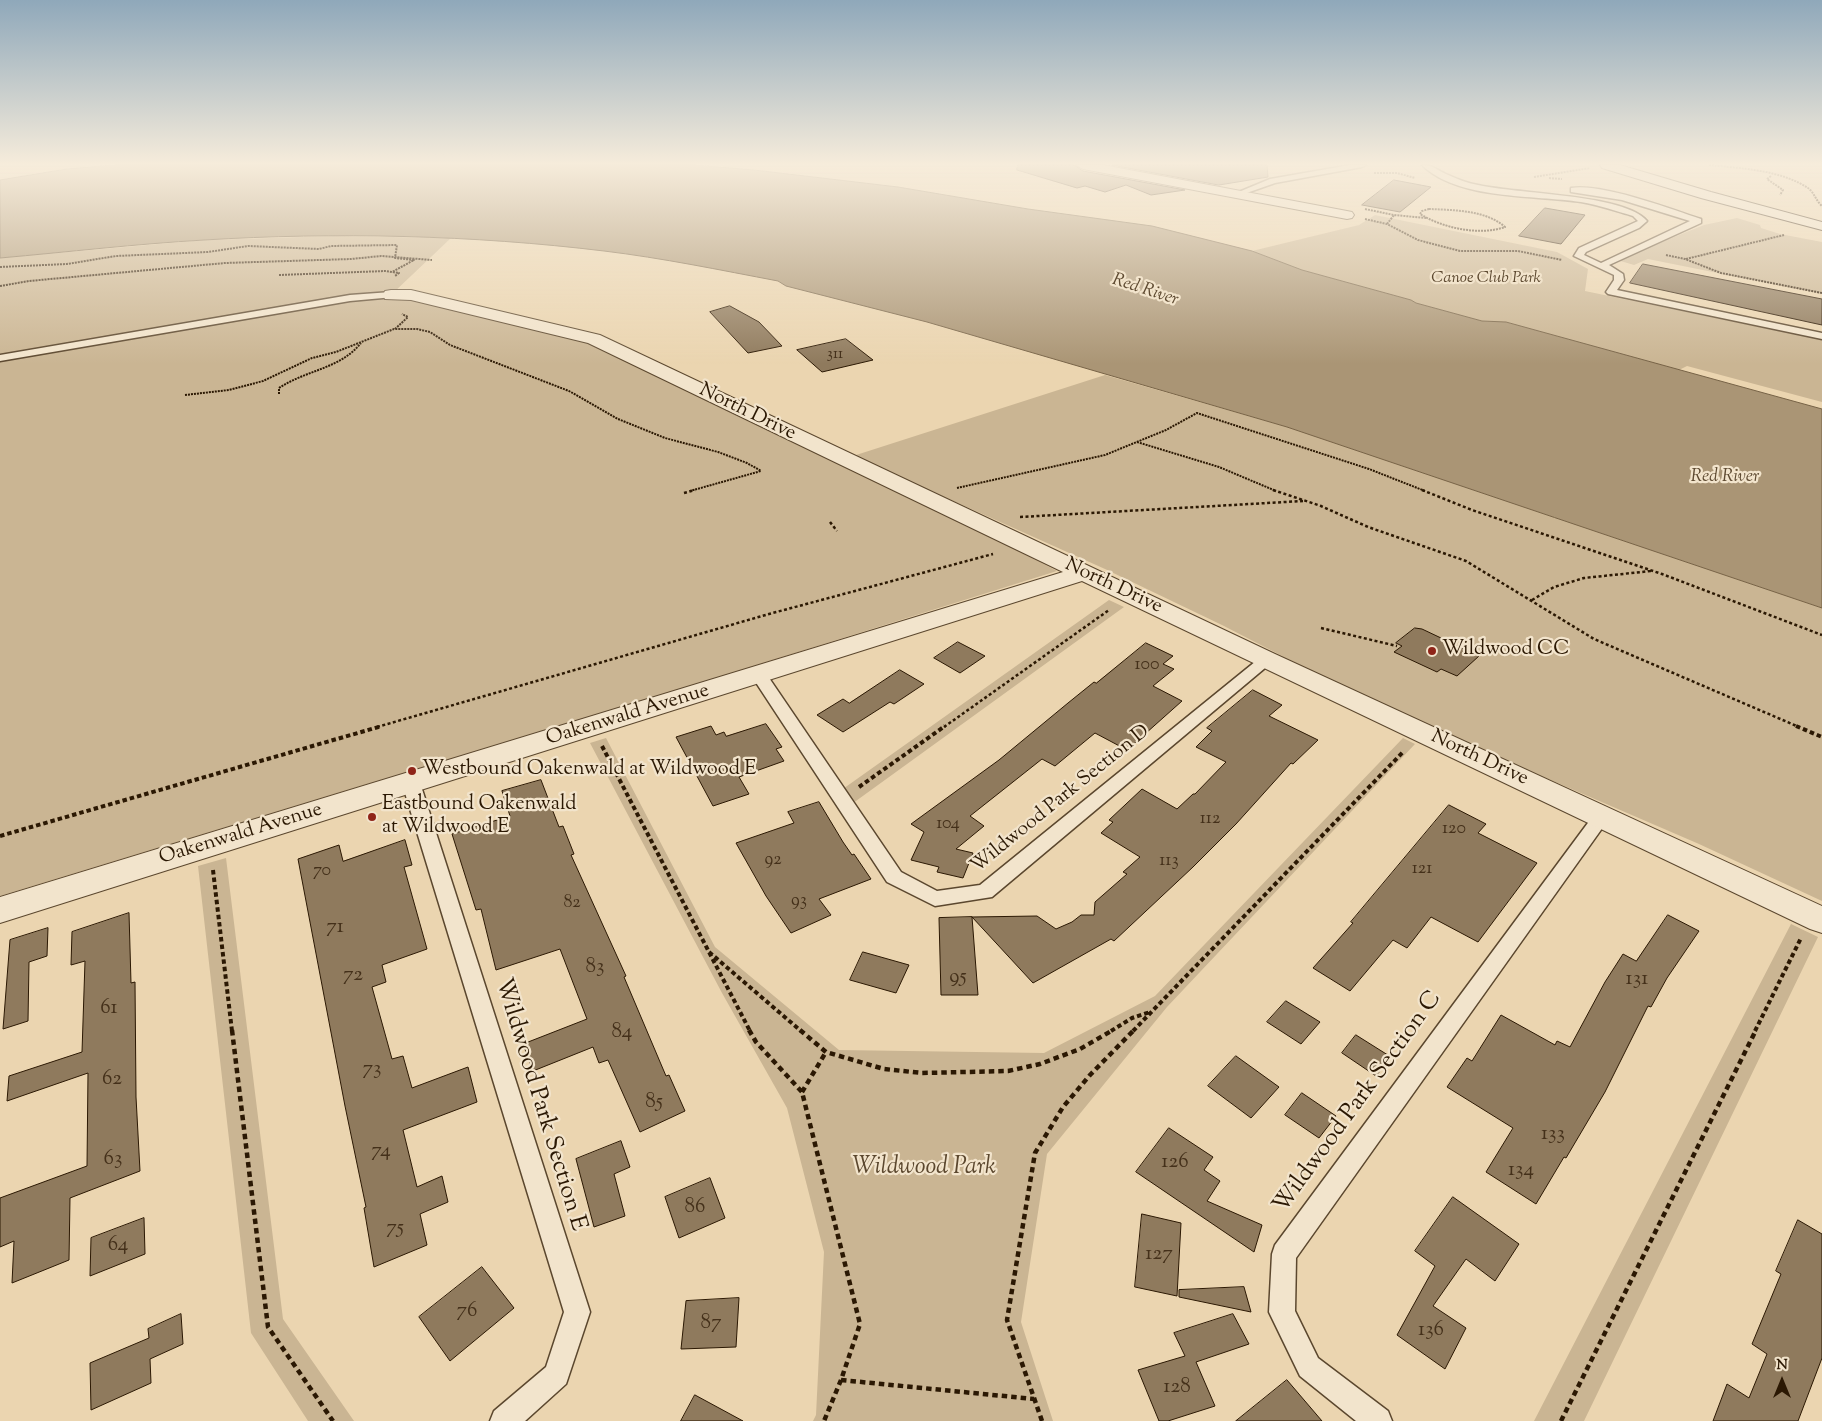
<!DOCTYPE html>
<html>
<head>
<meta charset="utf-8">
<style>
  body { margin:0 }
  #map { position:relative; width:1822px; height:1421px; overflow:hidden; background:#ebd5b0; font-family:"Sorts Mill Goudy",serif }
  canvas { display:block }
  .north { position:absolute; left:1757px; top:1356px; width:50px; height:50px; -webkit-text-stroke:4px #f2e4cc; paint-order:stroke; rotate:0deg; font-size:14px; font-weight:700; line-height:20px; text-align:center; color:#2b1803 }
  .north::after { content:''; display:block; margin:auto; width:18px; height:22px; background:#2b1803; clip-path:polygon(50% 0,100% 100%,50% 72%,0 100%) }
</style>
</head>
<body>
<div id="map">
<canvas width="1822" height="1421"></canvas>
<div class="north">N</div>
</div>
<script>
const ctx = document.querySelector('canvas').getContext('2d');
ctx.lineJoin = 'round';
function fillPath(path, color) {
  ctx.fillStyle = color;
  ctx.fill(path, 'evenodd');
}
function trace(path, color, width, dash) {
  ctx.strokeStyle = color;
  ctx.lineWidth = width;
  ctx.lineCap = dash ? 'butt' : 'round';
  ctx.setLineDash(dash || []);
  ctx.stroke(path);
}
function write(font, color, halo, rows, align = 'center') {
  ctx.font = font + ' "Sorts Mill Goudy",serif';
  ctx.lineWidth = 4.5;
  ctx.setLineDash([]);
  ctx.textBaseline = 'middle';
  ctx.strokeStyle = halo;
  ctx.fillStyle = color;
  for (const [text, x, y, turn = 0] of rows) {
    ctx.save();
    ctx.translate(x, y);
    ctx.rotate((+turn || 0) * Math.PI / 180);
    ctx.textAlign = isNaN(turn) ? turn : align;
    if (halo) ctx.strokeText(text, 0, 0);
    ctx.fillText(text, 0, 0);
    ctx.restore();
  }
}
fillPath(new Path2D(`
  M1375,215L1557,252L1588,269L1585,291L1822,340V402L1687,366L1679,370L1506,322L1482,321L1416,303L1411,300L1302,270L1252,251L1359,225Z
  M1737,218L1760,225L1761,228L1780,234L1822,242V294L1648,259L1634,265L1617,260L1704,225Z
  M334,236L451,238L392,294L594,339L843,459L1057,571L709,680L0,896V258L204,240Z
  M1105,375L1287,427L1822,608V901L1699,844L1379,706L1222,625L1105,569L853,456Z
  M1109,600L1124,607L849,806L840,791Z
  M606,738L715,947L839,1050L1044,1053L1155,996L1403,738L1415,744L1167,1007L1047,1154L1021,1322L1053,1421H813L816,1415L824,1252L787,1108L722,993L590,743Z
  M226,858L283,1319L354,1421H308L251,1333L198,866Z
  M1791,924L1818,937L1584,1421H1534Z`), '#cab593');
const water = new Path2D(`
  M115,165H695L754,170L898,187L1028,209L1152,226L1252,251L1302,270L1411,300L1416,303L1482,321L1506,322L1822,409V608L1287,427L927,322L786,286L778,281C720,270 662,258 604,251C472,235 336,232 204,240C136,244 68,252 0,258V180L67,169Z`);
fillPath(water, '#aa9575');
trace(water, '#776347', 1);
const building = new Path2D(`
  M1018,165H1074L1083,171L1185,190L1151,195L1126,185L1105,192L1085,186L1077,188L1017,170Z
  M1112,165H1267L1268,177L1219,185Z
  M1394,180L1431,187L1400,212L1362,205Z
  M1545,208L1585,215L1561,244L1519,236Z
  M1643,264L1822,299V325L1630,283Z
  M730,306L759,322L782,346L748,353L710,312Z
  M846,339L873,360L822,372L797,350Z
  M1415,628L1422,629L1479,656L1457,676L1441,669L1437,672L1394,652L1402,646L1396,643Z
  M958,642L985,656L960,673L934,658Z
  M1146,643L1173,656L1163,664L1174,669L1153,686L1182,701L1127,750L1095,733L1055,766L1042,759L970,816L984,826L956,849L973,853L963,878L937,872L939,867L911,860L924,832L911,824L999,760L1068,703L1094,682L1096,683Z
  M900,670L924,684L894,704L890,702L843,732L817,715L843,699L849,703Z
  M1253,690L1282,705L1269,716L1318,740L1293,764L1291,763L1236,824L1193,867L1114,941L1111,939L1033,983L972,917L1037,916L1056,929L1072,922L1081,915H1094L1095,902L1127,874L1123,872L1140,857L1101,833L1113,822L1109,820L1142,789L1177,809L1193,794H1195L1226,762L1196,747L1212,731L1207,728Z
  M766,724L782,747L776,749L784,761L739,777L749,794L713,806L676,737L711,726L716,735L724,732L726,736Z
  M541,780L559,827L563,826L574,854L571,855L626,976L624,977L666,1076L669,1075L685,1111L640,1132L608,1060L599,1063L593,1047L533,1071L523,1044L587,1019L560,949L496,970L481,909L476,910L452,834L510,816L502,791Z
  M819,802L843,842L852,855L854,854L871,879L819,899L831,915L791,933L766,896L736,843L794,823L788,812Z
  M1449,805L1486,824L1478,833L1537,863L1478,942L1431,917L1407,948L1393,940L1350,991L1313,968L1353,923L1351,922Z
  M405,840L412,865L404,867L427,949L382,965L386,982L372,987L392,1059L403,1056L412,1088L468,1067L477,1102L403,1130L417,1187L442,1176L448,1202L420,1214L427,1245L374,1267L364,1208L366,1207L345,1106L298,859L339,845L343,861Z
  M129,913L131,983L135,982L136,1097L140,1171L70,1198L69,1260L12,1283L14,1241L0,1247V1198L87,1166L88,1073L7,1101L9,1076L82,1052L85,961L71,965L72,932Z
  M1668,915L1699,931L1667,978L1651,1007L1648,1006L1605,1092L1566,1158L1564,1157L1536,1204L1486,1172L1513,1128L1447,1087L1467,1058L1472,1061L1501,1015L1555,1045L1557,1041L1570,1047L1605,982L1623,954L1636,961Z
  M972,917L978,995H941L939,918Z
  M48,928L47,956L29,962L28,1021L3,1029L10,940Z
  M863,952L909,965L896,993L850,980Z
  M1286,1001L1320,1022L1301,1044L1267,1022Z
  M1356,1035L1391,1057L1376,1076L1342,1053Z
  M1236,1056L1279,1087L1251,1118L1208,1086Z
  M1302,1093L1336,1116L1319,1138L1285,1115Z
  M1169,1128L1213,1157L1204,1170L1220,1181L1207,1201L1262,1225L1254,1252L1136,1172Z
  M621,1141L630,1167L614,1174L625,1216L594,1227L576,1159Z
  M710,1178L725,1218L679,1238L665,1197Z
  M1453,1197L1519,1244L1495,1281L1466,1259L1433,1306L1466,1328L1445,1369L1397,1335L1435,1266L1415,1251Z
  M1142,1214L1181,1223L1177,1296L1135,1287Z
  M144,1218L145,1254L90,1276L91,1238Z
  M1798,1220L1822,1234V1358L1798,1421H1713L1727,1384L1749,1398L1767,1354L1752,1344L1781,1274L1776,1271Z
  M482,1267L514,1308L450,1361L419,1317Z
  M1244,1287L1251,1312L1179,1297V1290Z
  M739,1298L736,1347L681,1349L686,1301Z
  M181,1314L183,1344L150,1359L151,1383L91,1410L90,1363L149,1338L148,1329Z
  M1233,1314L1249,1344L1196,1362L1215,1406L1168,1421H1159L1138,1370L1185,1356L1174,1333Z
  M1287,1380L1322,1421H1236Z
  M695,1395L743,1421H681Z`);
fillPath(building, '#8f7a5d');
trace(building, '#2b1803', 1);
const lane = new Path2D(`
  M1350,165H1366L1362,167L1275,183L1238,196L1234,194L1270,179Z
  M1422,165C1433,165 1437,170 1446,174C1457,179 1467,183 1478,185C1516,194 1625,194 1647,221L1639,228L1586,252L1584,255L1601,263L1690,221L1622,200L1571,192V188C1602,183 1670,209 1701,219V223L1609,265L1623,274L1624,280L1617,290L1822,333V339L1608,294L1606,292L1614,280V275L1574,256L1579,248L1638,221L1633,216C1616,211 1599,205 1581,202C1535,195 1457,200 1422,165Z
  M391,292L394,293V297L350,301L0,361V355L350,295Z
  M1266,655L1271,657L1274,660L1271,663L992,897L935,906L887,882L751,675L753,672H765L901,872L937,891L980,885L1261,657Z
  M411,777L417,779L420,783L590,1312L566,1384L525,1421H490L494,1411L546,1367L564,1312L402,783L405,779Z
  M1602,810L1608,812L1611,816L1608,820L1296,1258L1295,1311L1318,1358L1388,1411L1392,1421H1356L1300,1376L1269,1312L1272,1254L1275,1245L1596,812Z`);
const street = new Path2D(`
  M1076,165H1103L1347,211L1352,212L1354,215L1352,218L1347,219L1083,169Z
  M391,290H411L600,335L1275,654L1822,906V933L1810,929L1082,581L0,923V897L1063,572L588,343L411,300L385,299L383,295L385,291Z`);
const secondary = new Path2D(`
  M1600,165H1620L1711,192L1822,222V230L1701,198L1602,168Z`);
trace(lane, '#5b472e', 3);
trace(street, '#5b472e', 2);
trace(secondary, '#2b1803', 2);
trace(new Path2D(`
  M1709,165C1740,168 1781,170 1808,188C1814,192 1816,201 1822,206
  M1374,173H1397L1415,178
  M1771,176L1767,179L1783,190L1780,195
  M1534,177L1590,168
  M1549,178L1562,179
  M1365,209L1394,215L1426,218
  M1429,209C1453,210 1486,210 1505,227C1479,236 1443,228 1420,214L1422,211Z
  M1365,219L1387,224L1418,240L1460,251H1518L1562,260
  M1387,224L1394,215
  M1666,255L1685,259L1721,273L1822,293
  M1686,259L1784,235
  M0,267L67,264L116,256L208,252L248,246L319,249L331,246L397,245L395,258L414,260L392,272
  M279,275L385,271L399,273L395,276
  M0,286L29,281L225,263L351,259L381,256L432,260
  M395,329L408,317L402,314
  M279,394V388C306,370 340,369 361,343
  M185,395L229,390L263,381L312,358L336,352L394,329H417L430,332L450,345L569,391L618,419L665,438L718,452L747,463L761,471L690,491
  M1137,442L1219,467L1276,491
  M957,488L1105,455L1166,430L1197,413L1369,469L1425,491`), '#2b1803', 2, [2, 1]);
trace(new Path2D(`
  M1273,490L1321,506L1368,527L1466,561L1594,639L1799,727
  M1422,490L1472,510L1662,574L1822,635
  M684,493L695,490
  M1020,517L1303,501
  M830,522L837,531
  M1532,600L1554,587L1584,578L1651,571
  M1321,628L1397,646
  M377,727L769,614L993,554
  M944,727L1109,610`), '#2b1803', 2.5, [3, 2.5]);
trace(new Path2D(`
  M1796,726L1822,737
  M602,746L750,1031
  M859,787L945,726
  M0,836L382,726
  M213,870L232,1031
  M709,952L801,1031
  M1111,1031L1132,1018L1150,1012
  M1133,1031L1404,751
  M1755,1031L1801,938`), '#2b1803', 4, [4.5, 3]);
trace(new Path2D(`
  M232,1030L268,1327L333,1421
  M749,1030L756,1042L802,1092L860,1324L841,1380L824,1421
  M800,1030L826,1052L884,1069L922,1073L1008,1071L1040,1064L1080,1049L1113,1030
  M802,1092L826,1052
  M841,1380L1034,1399
  M1042,1421L1007,1320L1035,1153L1063,1107L1090,1075L1134,1030
  M1561,1421L1756,1030`), '#2b1803', 4.5, [5.5, 4]);
fillPath(lane, '#f2e4cc');
fillPath(street, '#f2e4cc');
fillPath(secondary, '#f2e4cc');
const sky = ctx.createLinearGradient(0, 0, 0, 364);
sky.addColorStop(0, '#8fa8ba');
sky.addColorStop(0.45, '#f6ecdb');
sky.addColorStop(1, '#f6ecdb00');
ctx.fillStyle = sky;
ctx.fillRect(0, 0, 1822, 364);
for (const [x, y, r, color] of [
  [1432,651,5,"#8f2418"],
  [412,771,5,"#8f2418"],
  [372,817,5,"#8f2418"]
]) {
  const dot = new Path2D();
  dot.arc(x, y, r, 0, 2 * Math.PI);
  ctx.fillStyle = color;
  ctx.fill(dot);
  trace(dot, '#f2e4cc', 2);
}
write('15px', '#44301a', null, [
  ["311",835,355]
]);
write('italic 16px', '#5b472e', '#f2e4cc', [
  ["Canoe Club Park",1486,279]
]);
write('italic 18px', '#5e4a31', '#f2e4cc', [
  ["Red River",1145,291,18],
  ["Red River",1725,478]
]);
write('18px', '#44301a', null, [
  ["100",1147,666],
  ["112",1210,820],
  ["104",948,825],
  ["120",1454,830],
  ["92",773,861],
  ["113",1169,862],
  ["121",1422,870],
  ["70",322,872],
  ["93",799,902],
  ["82",572,904]
]);
write('20px', '#2b1803', '#f2e4cc', [
  ["North Drive",747,413,26],
  ["North Drive",1113,587,25],
  ["Oakenwald Avenue",628,716,-17],
  ["North Drive",1479,759,25],
  ["Wildwood Park Section D",1061,800,-39],
  ["Oakenwald Avenue",241,835,-17]
]);
write('20px', '#2b1803', '#f2e4cc', [
  ["Wildwood CC",1442,651],
  ["Westbound Oakenwald at Wildwood E",422,771],
  ["Eastbound Oakenwald",382,806],
  ["at Wildwood E",382,829]
], 'left');
write('21px', '#44301a', null, [
  ["71",335,928],
  ["83",595,968],
  ["72",353,976],
  ["95",958,978],
  ["131",1637,980],
  ["61",109,1009],
  ["84",622,1033],
  ["73",372,1070],
  ["62",112,1080],
  ["85",654,1103],
  ["133",1553,1135],
  ["74",381,1152],
  ["63",113,1160],
  ["126",1175,1163],
  ["134",1521,1171],
  ["86",695,1208],
  ["75",395,1229],
  ["64",118,1246],
  ["127",1159,1255],
  ["76",467,1312],
  ["87",711,1324],
  ["136",1431,1331],
  ["128",1177,1388]
]);
write('24px', '#2b1803', '#f2e4cc', [
  ["Wildwood Park Section C",1359,1103,-54],
  ["Wildwood Park Section E",539,1105,73]
]);
write('italic 24px', '#5b472e', '#f2e4cc', [
  ["Wildwood Park",924,1169]
]);
</script>
</body>
</html>
